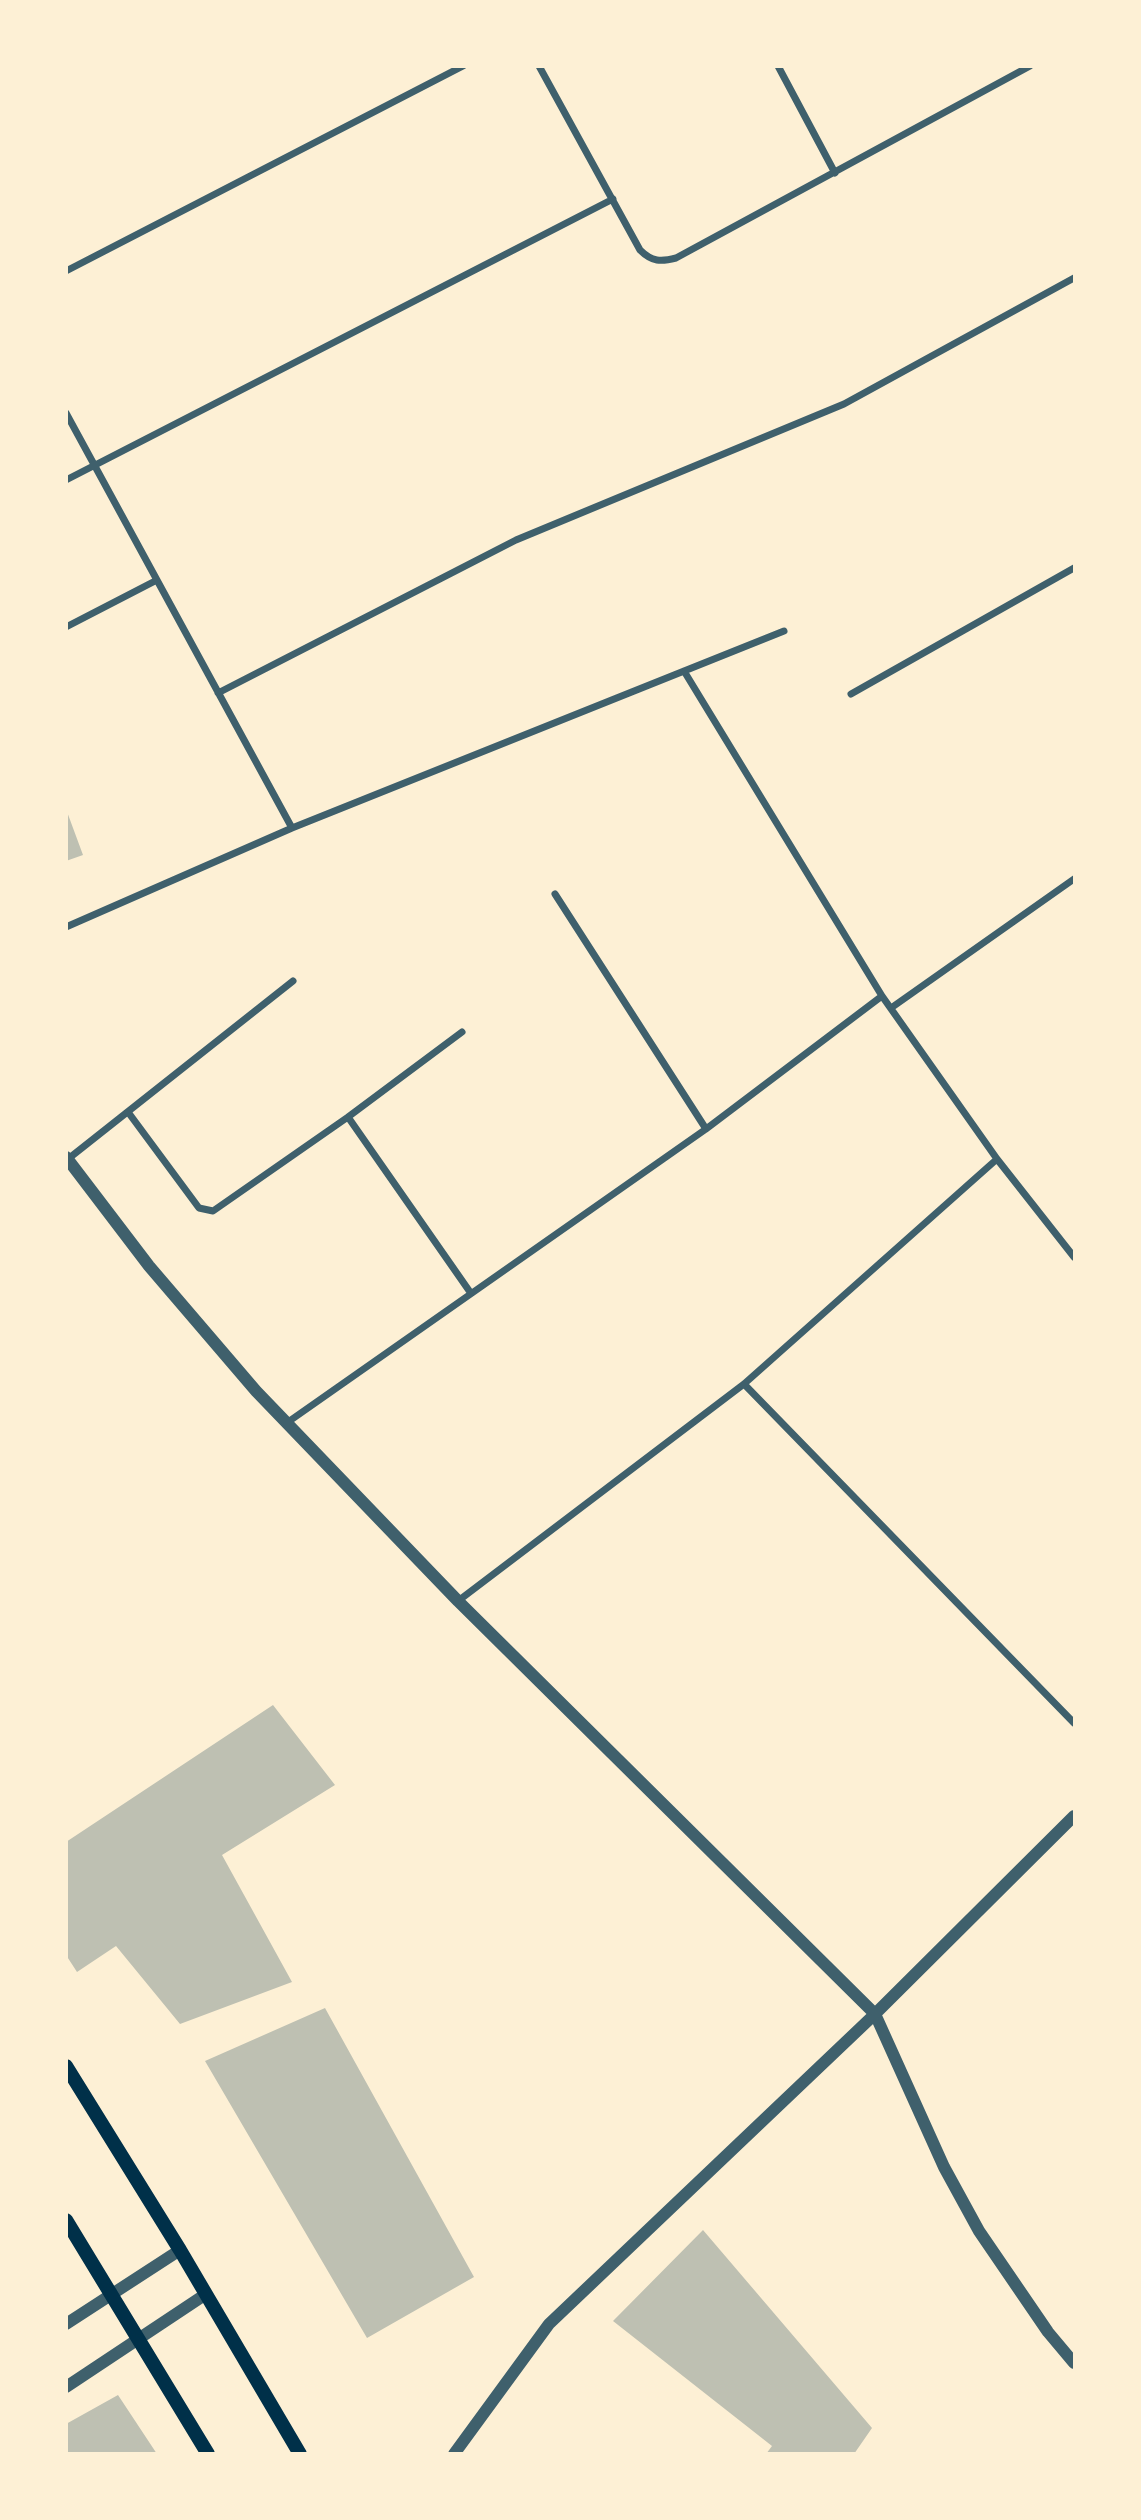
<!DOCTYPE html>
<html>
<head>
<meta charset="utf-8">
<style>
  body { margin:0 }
  #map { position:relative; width:1141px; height:2520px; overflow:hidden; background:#fdf0d5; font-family:"DM Sans",sans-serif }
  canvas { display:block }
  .frame { position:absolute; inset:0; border:68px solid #fdf0d5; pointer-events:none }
</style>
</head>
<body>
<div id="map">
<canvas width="1141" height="2520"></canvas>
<div class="frame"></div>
</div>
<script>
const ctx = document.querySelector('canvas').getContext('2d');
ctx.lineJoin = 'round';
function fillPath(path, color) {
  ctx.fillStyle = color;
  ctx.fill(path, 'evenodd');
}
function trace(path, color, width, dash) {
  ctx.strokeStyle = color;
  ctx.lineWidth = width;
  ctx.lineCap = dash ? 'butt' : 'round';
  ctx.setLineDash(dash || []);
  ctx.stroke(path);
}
fillPath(new Path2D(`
  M66,809L83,855L66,861Z
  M273,1705L335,1785L222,1855L292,1982L180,2024L116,1946L77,1972L66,1955V1842Z
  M325,2008L474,2277L367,2338L205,2061Z
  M703,2230L872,2428L854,2454H766L772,2446L613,2321Z
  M118,2395L157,2454H66V2424Z`), '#bec0b2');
trace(new Path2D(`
  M539,66L640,250C652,262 661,262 676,258L1030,66
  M778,66L835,173
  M66,271L463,66
  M66,413L292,828L66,927
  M66,480L613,199
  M66,627L157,580
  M684,671L882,996L997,1159L1074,1257
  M218,693L516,540L844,404L1074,278
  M851,694L1074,568
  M292,828L784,631
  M555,894L706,1129
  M891,1008L1074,879
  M128,1112L199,1208L213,1211L348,1117L462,1032
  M348,1117L470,1292
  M68,1159L293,981
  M744,1384L1074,1723
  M288,1422L706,1129L882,996
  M458,1601L744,1384L997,1159`), '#3f606c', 7);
trace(new Path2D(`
  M66,1157L149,1266L256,1391L458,1601L875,2014L944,2167L979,2231L1048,2332L1074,2363
  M66,2324L180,2250
  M66,2387L206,2294
  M454,2454L549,2324L875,2014L1074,1816`), '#3f606c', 12);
trace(new Path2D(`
  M66,2066L180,2250L300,2454
  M66,2220L208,2454`), '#003049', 14);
</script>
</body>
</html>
